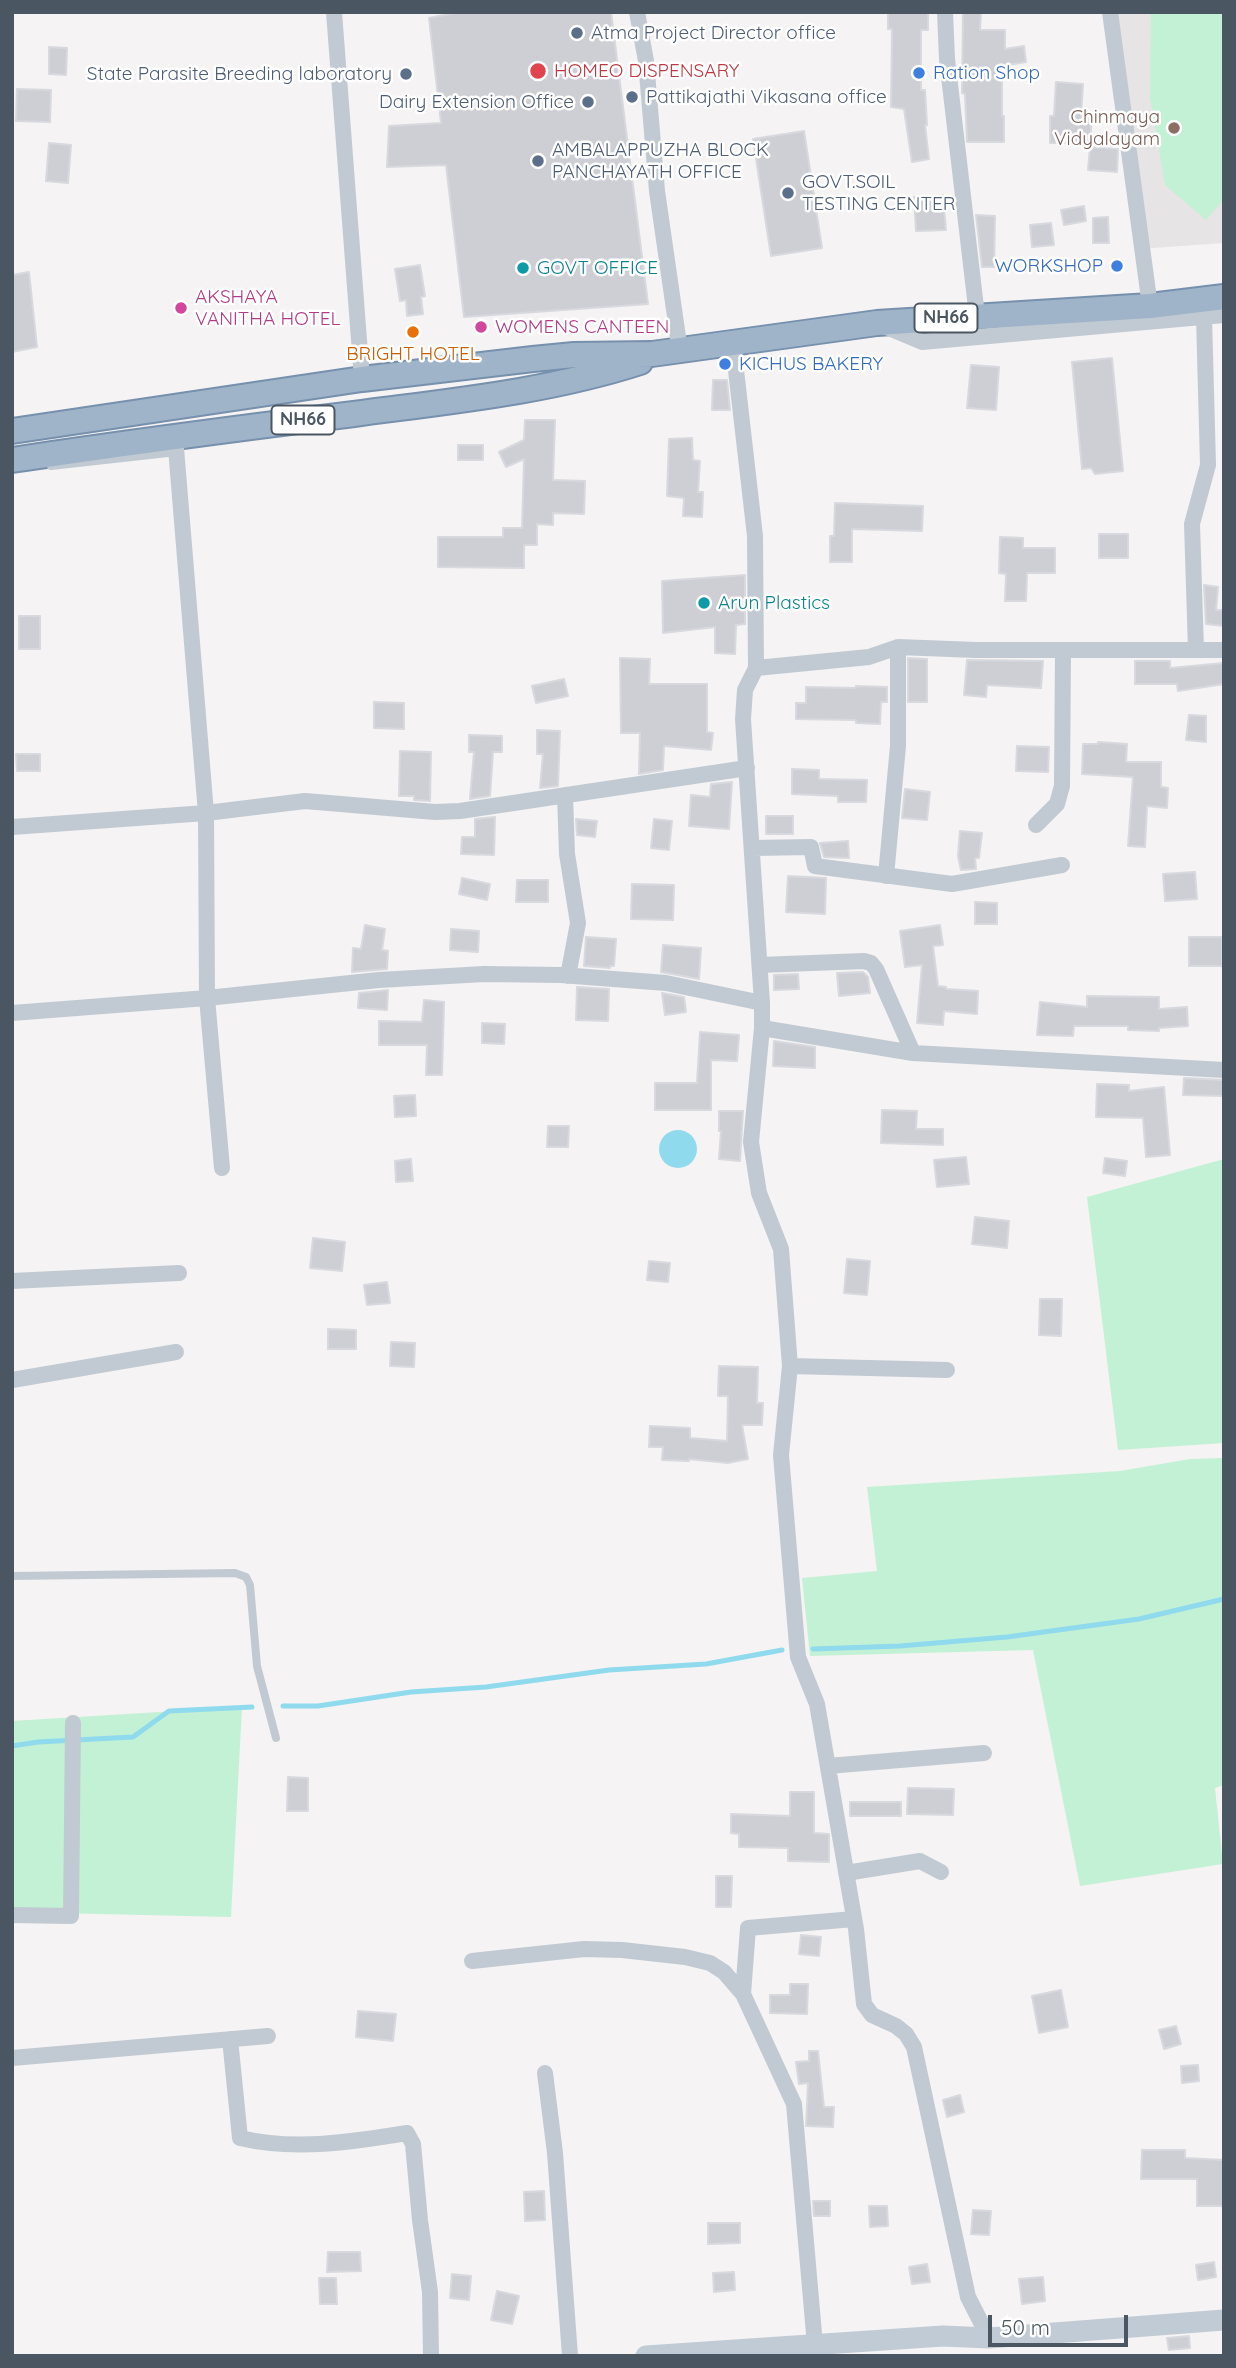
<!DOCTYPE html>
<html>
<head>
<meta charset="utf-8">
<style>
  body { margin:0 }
  #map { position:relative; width:1236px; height:2368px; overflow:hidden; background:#f5f3f3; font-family:Quicksand,sans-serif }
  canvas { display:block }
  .frame { position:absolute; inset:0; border:14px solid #4a5661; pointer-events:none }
  .scale { position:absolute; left:988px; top:2315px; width:140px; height:32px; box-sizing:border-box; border:4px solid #4a5661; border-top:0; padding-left:9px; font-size:21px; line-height:24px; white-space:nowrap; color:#4a5661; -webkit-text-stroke:5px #fff; paint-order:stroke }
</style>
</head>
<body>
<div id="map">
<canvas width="1236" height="2368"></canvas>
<div class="frame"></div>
<div class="scale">50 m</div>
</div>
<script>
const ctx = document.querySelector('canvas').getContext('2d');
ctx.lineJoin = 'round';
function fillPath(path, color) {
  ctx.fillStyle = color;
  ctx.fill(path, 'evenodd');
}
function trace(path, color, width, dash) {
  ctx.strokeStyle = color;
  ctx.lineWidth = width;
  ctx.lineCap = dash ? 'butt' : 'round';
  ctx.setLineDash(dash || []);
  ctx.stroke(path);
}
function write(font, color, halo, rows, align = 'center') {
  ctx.font = font + ' Quicksand,sans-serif';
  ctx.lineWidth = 5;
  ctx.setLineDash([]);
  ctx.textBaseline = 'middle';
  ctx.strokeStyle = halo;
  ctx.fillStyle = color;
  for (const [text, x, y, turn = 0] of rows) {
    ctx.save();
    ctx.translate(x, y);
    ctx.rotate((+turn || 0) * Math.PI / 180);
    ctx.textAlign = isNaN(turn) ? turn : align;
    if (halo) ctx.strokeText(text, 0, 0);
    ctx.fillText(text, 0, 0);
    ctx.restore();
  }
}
fillPath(new Path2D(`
  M1112,12H1224V243L1138,249Z`), '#e6e4e5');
fillPath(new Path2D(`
  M1151,12H1224V199L1206,220L1165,185L1150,97Z
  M1224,1159V1443L1118,1450L1087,1197Z
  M1224,1458V1785L1215,1788L1223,1864L1080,1886L1033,1650L810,1656L802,1578L877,1571L867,1487L1120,1471L1190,1459Z
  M242,1707L231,1917L12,1912V1721Z`), '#c3f1d5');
fillPath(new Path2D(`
  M659 1149a19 19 0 1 1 38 0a19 19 0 1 1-38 0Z`), '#90daee');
trace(new Path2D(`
  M813,1649L900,1646L1007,1637L1139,1619L1224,1599
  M283,1706H318L411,1692L486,1687L609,1670L706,1664L782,1650
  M12,1746L38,1742L133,1737L169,1711L252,1707`), '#90daee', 5);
const building = new Path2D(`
  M460,12H611L648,304L464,317L446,165L387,167L389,126L441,123L429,18Z
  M888,12H928V30H921V90H925L927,125H925L929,159L912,162L904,109L891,107L892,29H888Z
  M963,12H981L980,30H1005V49L1024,46L1026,62L1002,66V116H1004V142H967L965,94L962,93Z
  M49,47L67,48L66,75L49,74Z
  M1056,82L1083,84L1081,116H1091V143H1050V116H1054Z
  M17,89L51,90L50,122L16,121Z
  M804,131L822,248L771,256L753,139Z
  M49,143L71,145L68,183L46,181Z
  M1090,147L1118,149L1117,172L1088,170Z
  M943,195L946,230L916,231L914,197Z
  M1084,206L1086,221L1064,225L1061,210Z
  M976,215L995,216L994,267H982Z
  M1108,217L1109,243H1093V218Z
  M1051,223L1054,245L1032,247L1030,225Z
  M420,265L425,296L421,297L423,314L407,316L406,300L400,301L395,269Z
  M29,272L37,347L12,352V275Z
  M1112,358L1123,471L1095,474L1091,468L1082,469L1072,362Z
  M971,365L999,367L996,410L967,408Z
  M713,380H727L730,410H712Z
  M525,420H555L553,480L585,481L584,514L553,513V525L537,524V545H524V568L438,567V537H503V528H522L524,459L506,467L499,452L524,440Z
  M692,438L693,460L700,461L698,492H703L702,517L683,516L684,498L667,496L669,439Z
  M458,445H483V460H458Z
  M835,503L923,506L922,531L852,529V562H830V536H834Z
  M1099,534H1128V558H1099Z
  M1000,537L1023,538V548H1055V573H1027L1026,601H1005L1006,574L999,573Z
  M745,575V624L736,625L735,654L715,653V627L663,633L662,581Z
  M1204,585L1218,587L1216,610H1224V626L1206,624Z
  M19,616H40V649H19Z
  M620,658L650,659L649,684H707V732L713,733L711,750L664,746L663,770L639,774L640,733H621Z
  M908,658L927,659V702H908Z
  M967,660L1043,661L1041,688L987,685L986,697L964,695Z
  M1135,661H1170V668L1224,663V684L1178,691L1177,684H1135Z
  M564,679L568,696L536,703L532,686Z
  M856,686L887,687V702H881L880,724L856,723V720L796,719V703H806V687L856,688Z
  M374,702L404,703V729L374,728Z
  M1189,715L1206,716V742L1186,740Z
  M537,730L560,731L558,786L540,788L543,754H537Z
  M469,735L502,736V752H493L490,796L470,799L474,752H469Z
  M1098,742L1127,744L1126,762H1161V787L1168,788L1167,808L1147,806L1145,847L1128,846L1133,777L1082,774L1083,744H1098Z
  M1017,746L1049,747L1048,772L1016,771Z
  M400,751L431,752L430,801L414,800V796H399Z
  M16,754H40V771H17Z
  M792,769L819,770V779L867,780L866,802H838V796L792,794Z
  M732,782L729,829L689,826L691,795L710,797L711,784Z
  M905,789L930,792L927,820L902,818Z
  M766,816H793V834H766Z
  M495,817L494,855L461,854L462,837H475V819Z
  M576,819L597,821L595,837L577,835Z
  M654,819L672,821L669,850L651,848Z
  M960,831L982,833L979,858H975L976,869L961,870L958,856Z
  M848,841L849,858L824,857L820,843Z
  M1195,872L1197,899L1165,901L1163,874Z
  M788,876L826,878L825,914L786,912Z
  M462,878L490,884L487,900L459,894Z
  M517,880H548V902H516Z
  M632,884L674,885L673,920L631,919Z
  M975,902L997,903V924H975Z
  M365,925L385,929L382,950L388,951L387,969L352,972L353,948L361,949Z
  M940,925L943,945L933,946L938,986L946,987V989L978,991L977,1014L944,1011L943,1025L917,1023L922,965L905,967L900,931Z
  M451,929L479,931L478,952L450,950Z
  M586,937L616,939L614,966H610V968L584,966Z
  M1189,937H1222V966H1189Z
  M663,945L701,948L699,979L661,972Z
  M863,972L868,977L870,993L839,996L837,973Z
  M798,974L799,989L774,990V975Z
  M577,987L609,989L608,1021L576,1020Z
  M388,990L387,1010L358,1008L359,993Z
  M662,993L684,997L686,1012L665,1015Z
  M1087,996L1159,997V1009L1187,1007L1188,1026L1159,1028V1031L1128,1030V1026H1074L1073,1036L1037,1035L1040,1002L1087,1007Z
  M424,1000L444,1002L442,1075H426L427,1045H379V1021L422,1022Z
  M482,1023L505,1024L504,1044L482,1043Z
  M700,1032L739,1035L737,1061L711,1060V1110H655V1083H697Z
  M774,1041L815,1047V1068L773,1066Z
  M1184,1078L1224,1080V1096L1183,1095Z
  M1097,1084L1129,1085V1091L1164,1087L1170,1155L1146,1157L1143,1118L1096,1117Z
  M415,1095L416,1116L395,1117L394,1096Z
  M882,1110L917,1111L916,1129H943V1145L881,1143Z
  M719,1111H743L740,1161L719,1159L721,1131H719Z
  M548,1126H569L568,1147H547Z
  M966,1157L969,1184L937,1187L934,1160Z
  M1105,1158L1127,1161L1125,1176L1103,1173Z
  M411,1159L413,1181L396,1182L395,1161Z
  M975,1217L1009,1221L1007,1248L972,1244Z
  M313,1238L345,1242L342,1271L310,1268Z
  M847,1259L870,1261L867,1295L844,1293Z
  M649,1261L670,1263L668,1282L647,1280Z
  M387,1282L390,1303L367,1305L364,1285Z
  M1040,1299H1062L1061,1336L1039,1335Z
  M328,1329L356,1330V1349H328Z
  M391,1342L415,1343L414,1367L390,1366Z
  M719,1366L758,1367L757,1403H763L762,1425H742L748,1459L728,1463L689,1459V1461L662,1460L663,1447H649L650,1426L690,1428V1438L727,1441L728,1396H718Z
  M288,1777L308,1778V1811H287Z
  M908,1788L954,1789L953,1815L907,1814Z
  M790,1792H814V1833L829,1834V1862L788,1861V1848L739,1847V1834L731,1833V1814L790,1816Z
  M850,1802H901V1816H850Z
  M716,1876H732L731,1907H716Z
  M801,1935L821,1937L819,1956L799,1954Z
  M790,1984H808L807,2014L770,2013V1995H790Z
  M1061,1990L1068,2027L1039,2033L1032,1996Z
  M358,2011L396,2014L393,2041L356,2037Z
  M1176,2026L1181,2044L1164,2049L1159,2030Z
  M809,2051H818L824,2107H834L833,2127L806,2126L808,2083L799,2084L796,2062L809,2061Z
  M1198,2065L1199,2081L1182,2083L1181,2066Z
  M960,2095L964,2112L947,2117L943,2100Z
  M1142,2150H1185V2158L1224,2160V2206H1197V2179H1141Z
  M544,2191L545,2220L525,2221L524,2192Z
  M813,2201H830V2216H814Z
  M869,2206H887L888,2226L870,2227Z
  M973,2210L991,2211L989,2235L971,2234Z
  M708,2223H740V2243L708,2244Z
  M328,2252H360L361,2271L327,2272Z
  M1214,2262L1216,2277L1198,2280L1196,2265Z
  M927,2264L930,2282L912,2284L909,2267Z
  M734,2272L735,2290L714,2292L713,2273Z
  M452,2274L471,2276L469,2300L450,2298Z
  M1043,2277L1045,2301L1022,2304L1019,2279Z
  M319,2278H336L337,2304H320Z
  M497,2291L519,2296L512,2324L491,2320Z
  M1189,2336L1190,2348L1169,2350L1167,2338Z`);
fillPath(building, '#cdcfd5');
trace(building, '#d7d9de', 2);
const trunk = new Path2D(`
  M12,431L362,379L533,359L574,355L652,354L877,323L1150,306L1224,297
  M12,460C126,443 240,428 354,414C451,401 547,392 640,362`);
trace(trunk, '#7690ad', 28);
trace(new Path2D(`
  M51,466L177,452
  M12,1576L235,1573L246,1577L250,1585L257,1666L276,1738`), '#c1cad2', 8);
trace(new Path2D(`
  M334,12L362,379
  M637,12L646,61L657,191L680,351
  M945,12L947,59L977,316
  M1110,12L1150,306
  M884,326L922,342L1224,315
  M733,344L755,536L756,668L745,690L743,719L762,1003V1028L751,1142L759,1193L781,1249L790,1366L781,1455L798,1657L817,1704L856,1929L864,2004L872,2015L896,2026L906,2034L914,2047L968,2297L989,2338
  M175,436L206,813L207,998L222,1168
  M1196,650L1192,524L1208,465L1204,317
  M756,668L869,657L898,647L976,650H1224
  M565,795L567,854L578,923L568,976
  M1036,825L1057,804L1062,786L1063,651
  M12,827L206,813L305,801L435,812L460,811L747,768
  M752,848L811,847L815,866L952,884L1062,865
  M886,876L898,746V647
  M760,965L864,961L871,963L876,969L913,1053
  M12,1013L207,998L379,980L484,974L561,975L666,983L762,1003
  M762,1028L913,1053L1224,1070
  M12,1281L179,1273
  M790,1366L947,1370
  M12,1380L176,1352
  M828,1766L984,1753
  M846,1873L920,1861L941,1872
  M12,1915L71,1916L73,1723
  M472,1961L584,1949L622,1950L685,1957L710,1963L724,1972L743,1994L794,2104L815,2345
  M743,1994L748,1928L854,1919
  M230,2039L240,2138C295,2151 352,2142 407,2133L413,2144L420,2220L430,2292L431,2356
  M12,2058L268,2036
  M545,2073L555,2153L570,2356`), '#c1cad2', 16);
trace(new Path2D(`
  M646,2356L943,2336L989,2338L1224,2320`), '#c1cbd6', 21);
trace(trunk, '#9fb4c9', 24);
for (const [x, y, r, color] of [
  [577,33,7,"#5c6f8a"],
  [538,71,9,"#e0444e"],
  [919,73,7,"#3f7fe0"],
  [406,74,7,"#5c6f8a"],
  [632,97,7,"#5c6f8a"],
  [588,102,7,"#5c6f8a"],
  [1174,128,7,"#8d6e63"],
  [538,161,7,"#5c6f8a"],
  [788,193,7,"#5c6f8a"],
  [1117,266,7,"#3f7fe0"],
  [523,268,7,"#0f9aa8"],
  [181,308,7,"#d1479c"],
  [481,327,7,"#d1479c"],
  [413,332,7,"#e8710a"],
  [725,364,7,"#3f7fe0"],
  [704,603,7,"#0f9aa8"]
]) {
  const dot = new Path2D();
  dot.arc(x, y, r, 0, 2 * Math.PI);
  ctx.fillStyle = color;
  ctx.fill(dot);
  trace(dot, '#fff', 2.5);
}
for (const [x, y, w] of [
  [946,318,63],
  [303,420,63]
]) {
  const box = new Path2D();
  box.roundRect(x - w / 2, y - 14.5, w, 29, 5);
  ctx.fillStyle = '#fff';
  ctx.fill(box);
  trace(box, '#4a5661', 2);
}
write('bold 18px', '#4a5661', null, [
  ["NH66",946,318],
  ["NH66",303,420]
]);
write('19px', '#4e5e75', '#fff', [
  ["Atma Project Director office",591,33],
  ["State Parasite Breeding laboratory",392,74,"right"],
  ["Pattikajathi Vikasana office",646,97],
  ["Dairy Extension Office",574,102,"right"],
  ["AMBALAPPUZHA BLOCK",552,150],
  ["PANCHAYATH OFFICE",552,172],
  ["GOVT.SOIL",802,182],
  ["TESTING CENTER",802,204]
], 'left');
write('19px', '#be3a42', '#fff', [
  ["HOMEO DISPENSARY",554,71]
], 'left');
write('19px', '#366cbe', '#fff', [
  ["Ration Shop",933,73],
  ["WORKSHOP",1103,266,"right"],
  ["KICHUS BAKERY",739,364]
], 'left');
write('19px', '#785e54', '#fff', [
  ["Chinmaya",1160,117],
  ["Vidyalayam",1160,139]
], 'right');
write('19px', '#0d838f', '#fff', [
  ["GOVT OFFICE",537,268],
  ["Arun Plastics",718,603]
], 'left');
write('19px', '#b23c85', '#fff', [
  ["AKSHAYA",195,297],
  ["VANITHA HOTEL",195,319],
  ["WOMENS CANTEEN",495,327]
], 'left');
write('19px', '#c56008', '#fff', [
  ["BRIGHT HOTEL",413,354]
]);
</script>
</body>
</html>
